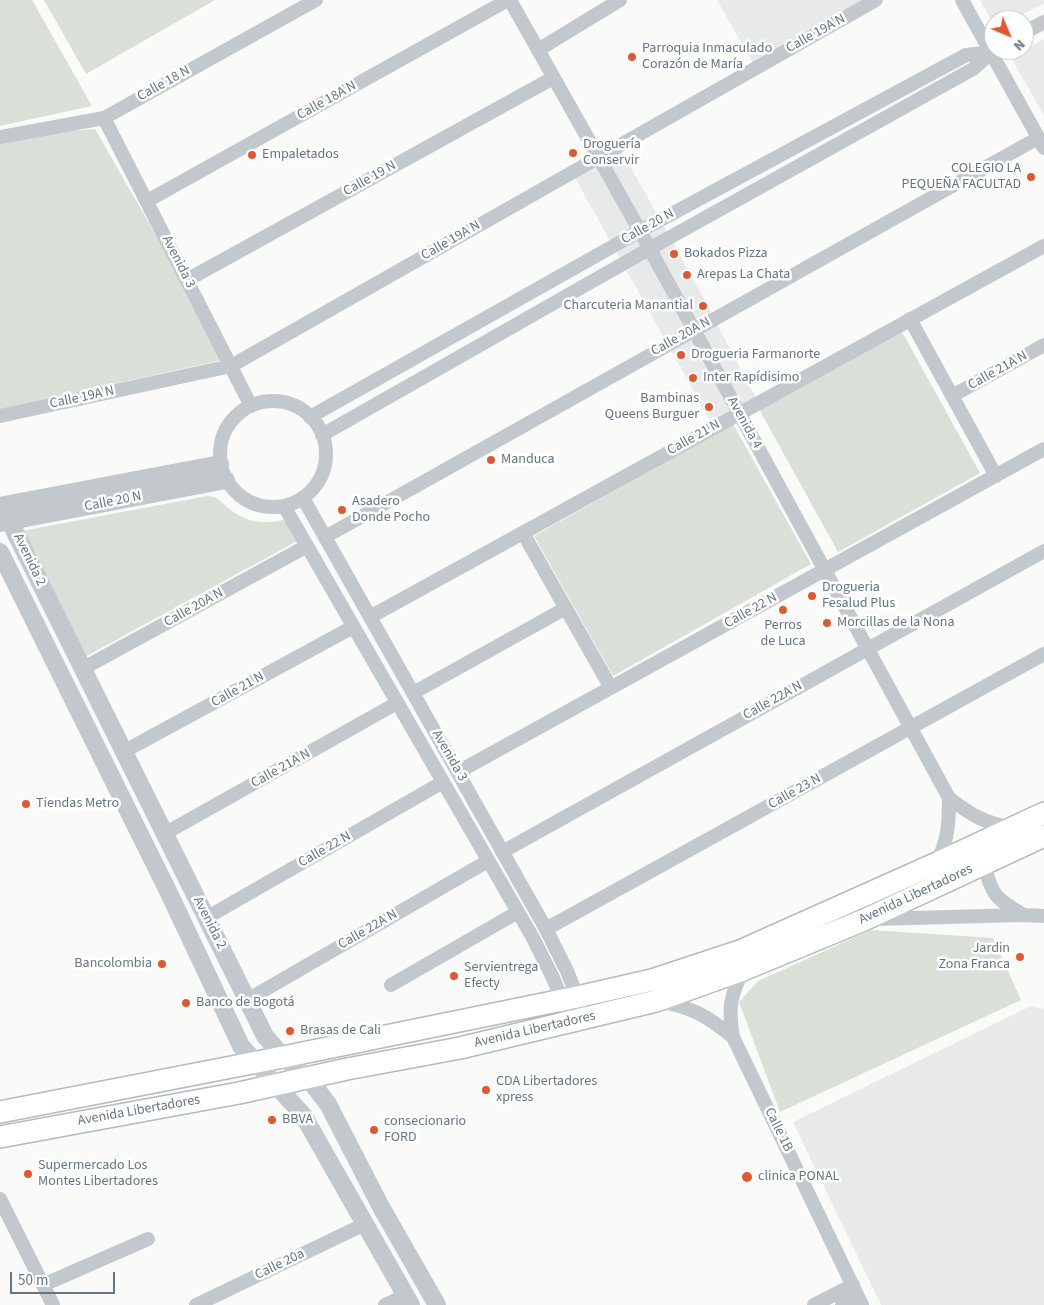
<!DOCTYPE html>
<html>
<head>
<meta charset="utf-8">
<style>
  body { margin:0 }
  #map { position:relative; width:1044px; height:1305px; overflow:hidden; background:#fafaf8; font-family:"Source Sans 3",sans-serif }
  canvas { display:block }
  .north { position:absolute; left:984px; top:10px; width:50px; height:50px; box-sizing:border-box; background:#fff; border:1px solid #c1c8cd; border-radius:50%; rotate:135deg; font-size:14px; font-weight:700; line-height:20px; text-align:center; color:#657683 }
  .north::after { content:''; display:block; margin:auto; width:18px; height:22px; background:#e4572e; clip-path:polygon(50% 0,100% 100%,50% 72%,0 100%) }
  .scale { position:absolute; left:10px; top:1272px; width:105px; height:22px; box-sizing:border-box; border:2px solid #657683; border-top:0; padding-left:6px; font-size:15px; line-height:18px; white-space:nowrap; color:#657683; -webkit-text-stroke:4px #fff; paint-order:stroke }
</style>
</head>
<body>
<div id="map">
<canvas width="1044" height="1305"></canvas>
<div class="north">N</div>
<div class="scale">50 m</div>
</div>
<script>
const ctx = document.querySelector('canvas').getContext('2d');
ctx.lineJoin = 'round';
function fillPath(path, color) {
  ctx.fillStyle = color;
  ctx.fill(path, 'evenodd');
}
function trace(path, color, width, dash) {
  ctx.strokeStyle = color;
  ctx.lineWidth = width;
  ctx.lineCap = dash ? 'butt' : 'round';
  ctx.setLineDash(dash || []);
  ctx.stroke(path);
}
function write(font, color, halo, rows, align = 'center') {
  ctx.font = font + ' "Source Sans 3",sans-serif';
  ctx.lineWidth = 5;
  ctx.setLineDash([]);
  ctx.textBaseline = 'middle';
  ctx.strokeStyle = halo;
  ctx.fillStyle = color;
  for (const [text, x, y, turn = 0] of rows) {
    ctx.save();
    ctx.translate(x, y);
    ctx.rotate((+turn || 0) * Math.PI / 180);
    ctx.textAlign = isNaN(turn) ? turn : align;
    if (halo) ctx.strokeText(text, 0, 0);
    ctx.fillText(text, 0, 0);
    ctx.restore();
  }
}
fillPath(new Path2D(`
  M717,0H874L755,67Z
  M980,0H1044V3L1012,20H994V25Z
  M1044,39V116L1011,57Z
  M620,148L702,295L756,398L736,410L710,421L573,174Z
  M1031,1006L1044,1009V1305H881L793,1122Z`), '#e8e9e9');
fillPath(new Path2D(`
  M0,0H32L92,106L0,126Z
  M44,0H215L86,74Z
  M95,129L227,359L0,409V143L46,133Z
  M901,330L980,473L838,552L759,409Z
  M733,424L811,564L613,676L534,536Z
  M207,496C217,496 219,500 227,507C245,522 261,525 283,520L293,528L299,540L85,657L22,531Z
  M871,930L993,938L1021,1000L780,1112L739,1002L758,981Z`), '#dadfd7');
const primary = new Path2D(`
  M0,1112L283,1057L577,997L652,980L740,951L937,863L1044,813
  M0,1137L239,1093L347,1069L460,1048L656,1001L743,970L864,920L1044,836`);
trace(primary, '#b5babe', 24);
trace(new Path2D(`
  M510,0L640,231L949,798C971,815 983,822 1011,828
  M962,0L1044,148
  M1024,33L1044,22
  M538,50L620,0
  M104,118L251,406
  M0,137L104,118L316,0
  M147,201L508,0
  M187,280L553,78
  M910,319L996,476
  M952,396L1044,345
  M220 454a53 53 0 1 1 106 0a53 53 0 1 1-106 0Z
  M0,416L231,366L876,0
  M310,417L640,231L966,55L991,52
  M322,435L649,249L973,69L994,50
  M303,498L546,929L567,971L580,1003
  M284,506L533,938L553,978L565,1007
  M523,533L611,688
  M325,537L1038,138
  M370,617L1044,246
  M82,669L307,546
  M413,693L566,608
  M123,752L353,627
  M458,772L1044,449
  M164,834L397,703
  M502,852L1044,551
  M937,863C948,838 949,825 949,798
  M984,864C992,894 994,898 1022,914
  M206,918L443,782
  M875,919L1022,915L1044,916
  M546,929L1044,654
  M743,970C730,997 728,1008 733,1037L862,1305
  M391,985L518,912
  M247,1000L488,861
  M659,1001C693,1008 706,1015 733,1037
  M0,1199L53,1305
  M43,1285L148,1239
  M196,1305L365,1224
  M385,1305L406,1295
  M814,1305L853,1285
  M842,1305L858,1298`), '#c3c8cc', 14);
trace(new Path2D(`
  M0,506L220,464
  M10,522L265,1036L283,1057L308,1078L328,1104L381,1207L437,1305
  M0,523L226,480
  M0,552L168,891L241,1046L303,1115L411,1305`), '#c3c8cc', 18);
trace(primary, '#fff', 21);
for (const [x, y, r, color] of [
  [632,57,5,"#e4572e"],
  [573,153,5,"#e4572e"],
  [252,155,5,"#e4572e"],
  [1031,177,5,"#e4572e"],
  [674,254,5,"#e4572e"],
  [687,275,5,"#e4572e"],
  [703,306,5,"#e4572e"],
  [681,355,5,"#e4572e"],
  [693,378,5,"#e4572e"],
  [709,407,5,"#e4572e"],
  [491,460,5,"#e4572e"],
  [342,510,5,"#e4572e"],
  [812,596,5,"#e4572e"],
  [783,610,5,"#e4572e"],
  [827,623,5,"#e4572e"],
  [26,804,5,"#e4572e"],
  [1020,957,5,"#e4572e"],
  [162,964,5,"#e4572e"],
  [454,976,5,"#e4572e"],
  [186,1003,5,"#e4572e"],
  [290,1031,5,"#e4572e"],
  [486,1090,5,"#e4572e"],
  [272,1120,5,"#e4572e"],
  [374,1130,5,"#e4572e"],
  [28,1174,5,"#e4572e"],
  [747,1177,6,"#e4572e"]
]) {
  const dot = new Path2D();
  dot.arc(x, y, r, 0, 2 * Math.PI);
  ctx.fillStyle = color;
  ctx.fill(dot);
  trace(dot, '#fff', 2);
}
write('14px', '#657683', '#fff', [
  ["Calle 19A N",816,34,-29],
  ["Calle 18 N",164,84,-29],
  ["Calle 18A N",327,101,-29],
  ["Calle 19 N",370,179,-29],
  ["Calle 20 N",648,227,-29],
  ["Calle 19A N",451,241,-30],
  ["Avenida 3",178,262,63],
  ["Calle 20A N",681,337,-29],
  ["Calle 21A N",998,371,-29],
  ["Calle 19A N",82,398,-12],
  ["Avenida 4",744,423,61],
  ["Calle 21 N",694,438,-29],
  ["Calle 20 N",113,502,-11],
  ["Avenida 2",29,560,64],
  ["Calle 20A N",194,608,-29],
  ["Calle 22 N",751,611,-29],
  ["Calle 21 N",238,690,-29],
  ["Calle 22A N",773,701,-29],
  ["Avenida 3",449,756,60],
  ["Calle 21A N",281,769,-29],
  ["Calle 23 N",795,792,-29],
  ["Calle 22 N",325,850,-30],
  ["Avenida Libertadores",916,895,-25],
  ["Avenida 2",209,923,63],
  ["Calle 22A N",368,930,-30],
  ["Avenida Libertadores",535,1030,-13],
  ["Avenida Libertadores",139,1111,-10],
  ["Calle 1B",778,1130,64],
  ["Calle 20a",280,1265,-26]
]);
write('14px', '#657683', '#fff', [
  ["Parroquia Inmaculado",642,49],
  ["Corazón de María",642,65],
  ["Droguería",583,145],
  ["Conservir",583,161],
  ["Empaletados",262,155],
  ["COLEGIO LA",1021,169,"right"],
  ["PEQUEÑA FACULTAD",1021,185,"right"],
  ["Bokados Pizza",684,254],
  ["Arepas La Chata",697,275],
  ["Charcuteria Manantial",693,306,"right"],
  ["Drogueria Farmanorte",691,355],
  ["Inter Rapídisimo",703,378],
  ["Bambinas",699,399,"right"],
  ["Queens Burguer",699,415,"right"],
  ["Manduca",501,460],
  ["Asadero",352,502],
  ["Donde Pocho",352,518],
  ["Drogueria",822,588],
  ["Fesalud Plus",822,604],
  ["Morcillas de la Nona",837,623],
  ["Perros",783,626,"center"],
  ["de Luca",783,642,"center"],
  ["Tiendas Metro",36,804],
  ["Jardin",1010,949,"right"],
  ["Zona Franca",1010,965,"right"],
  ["Bancolombia",152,964,"right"],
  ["Servientrega",464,968],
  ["Efecty",464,984],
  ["Banco de Bogotá",196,1003],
  ["Brasas de Cali",300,1031],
  ["CDA Libertadores",496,1082],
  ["xpress",496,1098],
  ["BBVA",282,1120],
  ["consecionario",384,1122],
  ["FORD",384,1138],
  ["Supermercado Los",38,1166],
  ["Montes Libertadores",38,1182],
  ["clinica PONAL",758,1177]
], 'left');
</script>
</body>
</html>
